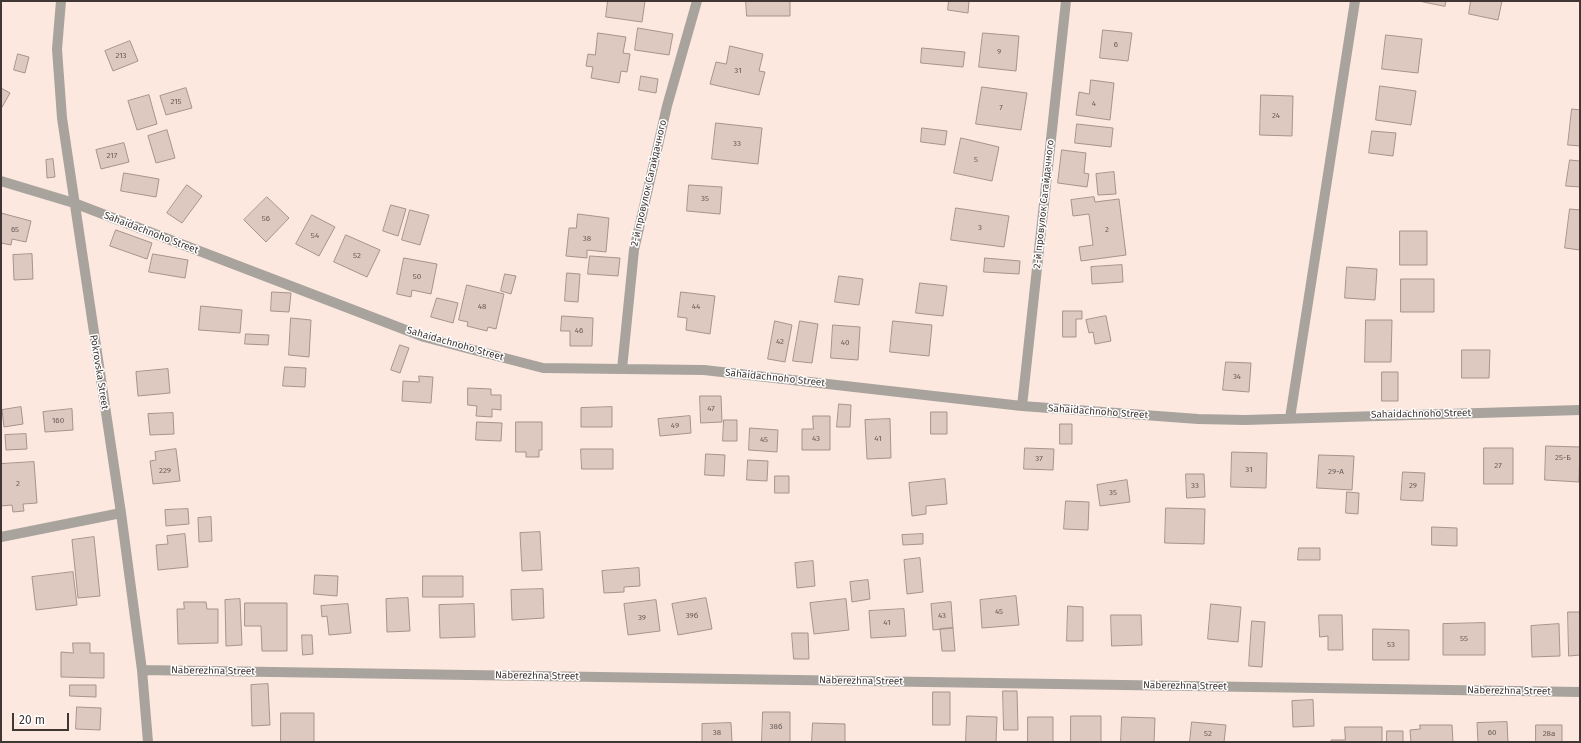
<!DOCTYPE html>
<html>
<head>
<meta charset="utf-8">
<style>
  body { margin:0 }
  #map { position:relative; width:1581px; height:743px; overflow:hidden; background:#fde8e0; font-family:"Fira Sans",sans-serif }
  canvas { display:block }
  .frame { position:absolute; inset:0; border:2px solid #403734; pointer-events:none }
  .scale { position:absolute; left:12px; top:713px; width:57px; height:18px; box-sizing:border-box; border:2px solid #403734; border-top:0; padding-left:5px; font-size:12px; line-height:14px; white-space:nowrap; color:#403734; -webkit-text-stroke:3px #fff; paint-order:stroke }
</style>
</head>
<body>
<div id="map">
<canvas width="1581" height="743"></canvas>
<div class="frame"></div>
<div class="scale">20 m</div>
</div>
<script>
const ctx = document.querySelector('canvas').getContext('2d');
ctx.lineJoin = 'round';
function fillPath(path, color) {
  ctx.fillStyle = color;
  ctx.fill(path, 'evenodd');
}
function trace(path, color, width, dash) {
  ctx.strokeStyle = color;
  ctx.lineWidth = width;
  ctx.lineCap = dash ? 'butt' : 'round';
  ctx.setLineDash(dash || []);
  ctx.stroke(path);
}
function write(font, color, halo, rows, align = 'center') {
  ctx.font = font + ' "Fira Sans",sans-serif';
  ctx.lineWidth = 3;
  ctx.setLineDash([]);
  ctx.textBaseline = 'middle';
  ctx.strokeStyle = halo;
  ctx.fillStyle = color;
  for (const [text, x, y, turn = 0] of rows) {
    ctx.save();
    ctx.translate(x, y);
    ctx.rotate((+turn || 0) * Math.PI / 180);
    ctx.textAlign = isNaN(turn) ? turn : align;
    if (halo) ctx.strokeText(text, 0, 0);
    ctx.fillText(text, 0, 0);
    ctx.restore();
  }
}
const building = new Path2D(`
  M608,1H645L642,22L606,17Z
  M746,1H790V16H747Z
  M949,1H969L968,13L948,10Z
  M1419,1H1446L1445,6Z
  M1471,1H1502L1498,20L1469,14Z
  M638,28L673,34L669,55L635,50Z
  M1103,30L1132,33L1128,61L1100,58Z
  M598,33L626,37L623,53L630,54L627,72L621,71L619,83L591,78L593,67L586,66L588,54L595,55Z
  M983,33L1019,36L1016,71L979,67Z
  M1386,35L1422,39L1418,73L1382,69Z
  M130,41L138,61L113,71L105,51Z
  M730,46L763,54L759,71L765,72L759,95L710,84L716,62L726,64Z
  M922,48L965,52L963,67L921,63Z
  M18,54L29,57L25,73L14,70Z
  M641,76L658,79L656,93L639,90Z
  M1091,80L1114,83L1110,120L1076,115L1079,92L1089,94Z
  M1380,86L1416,91L1411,125L1376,120Z
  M982,87L1027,93L1021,130L976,124Z
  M1,88L10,93L1,109Z
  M186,88L192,108L166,115L160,96Z
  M149,95L157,124L137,130L128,101Z
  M1261,95L1293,96L1292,136L1260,135Z
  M1572,109L1580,110V146L1568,145Z
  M716,123L762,128L758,164L712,159Z
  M1077,124L1113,128L1111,147L1075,143Z
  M922,128L947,131L945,145L921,142Z
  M167,130L175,158L156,163L148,136Z
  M1372,131L1396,133L1393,156L1369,153Z
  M961,138L999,147L992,181L954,173Z
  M124,143L129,162L101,169L96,150Z
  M1062,150L1086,153L1084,173L1089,174L1087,187L1058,183Z
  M53,159L55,177L47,178L46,160Z
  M1570,160L1580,161V187L1566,186Z
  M1114,172L1116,194L1098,195L1096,174Z
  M124,173L159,179L156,197L121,191Z
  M187,185L202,196L182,223L167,213Z
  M689,185L722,187L720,214L687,211Z
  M267,197L289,218L266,242L244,220Z
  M1094,197L1095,202L1119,199L1126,255L1081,261L1079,247L1093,245L1089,214L1073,216L1071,200Z
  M391,205L406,209L398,236L383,231Z
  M956,208L1009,216L1004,247L951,240Z
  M1570,209L1580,210V250L1565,248Z
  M410,210L429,215L420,245L402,240Z
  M1,213L31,221L26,242L12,239L11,245L1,243Z
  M578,214L609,218L606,252L587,250V258L566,256L569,228H576Z
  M312,215L335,227L319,256L296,244Z
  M116,230L152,243L147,259L110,246Z
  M1400,231H1427V265H1400Z
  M346,235L380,250L367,277L334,262Z
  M32,254L33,279L14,280L13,255Z
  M153,254L188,260L185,278L149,272Z
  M590,256L620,258L618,276L588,274Z
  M404,258L437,264L431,294L412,290L411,297L397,294Z
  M985,258L1020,261L1019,274L984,272Z
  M1122,265L1123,282L1092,284L1091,267Z
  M1347,267L1377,269L1375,300L1345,298Z
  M567,273L580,274L578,302L565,301Z
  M505,274L516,276L511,294L501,291Z
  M839,276L863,279L859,305L835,302Z
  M1401,279H1434V312H1401Z
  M920,283L947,286L943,316L916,313Z
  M467,285L504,294L496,329L488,327L487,331L467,326L468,322L459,320Z
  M272,292L291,293L289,312L271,311Z
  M681,292L715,296L710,334L686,330L687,318L678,317Z
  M437,298L458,303L453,323L431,317Z
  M201,306L242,310L240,333L199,330Z
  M1063,311H1082V319H1076V337H1063Z
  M562,316L593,318L592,346H570V331H561Z
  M1106,316L1111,341L1095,344L1093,332L1089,333L1086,320Z
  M291,318L311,320L309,357L289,355Z
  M1366,320H1392L1391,362H1365Z
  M775,321L792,325L785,362L768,359Z
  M800,321L818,324L812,363L793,361Z
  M893,321L932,325L929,356L890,352Z
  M833,325L860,327L858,360L831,358Z
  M246,334L269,335L268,345L245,344Z
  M400,345L409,348L400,373L391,370Z
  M1462,350H1490L1489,378H1462Z
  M1226,362L1251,363L1249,392L1223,390Z
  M285,367L306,368L305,387L283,386Z
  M168,369L170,393L138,396L136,372Z
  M1382,372H1398V401H1382Z
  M419,376L433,377L431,403L402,401L403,381L419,382Z
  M468,388L491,389V395H501V410L492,409V417L476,416L477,406L468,405Z
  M700,396H721L722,422L701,423Z
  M839,404L851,405L850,427H837Z
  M21,407L23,424L4,427L2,410Z
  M612,407V427H581V408Z
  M72,409L73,430L45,432L43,412Z
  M931,412H947V434H931Z
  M173,413L174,434L150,435L148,414Z
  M690,416L691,433L660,436L658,419Z
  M813,416H830V450H802V429H813Z
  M890,419L891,458L867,459L865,420Z
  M724,420H737V441H723Z
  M477,422L502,423L501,441L476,440Z
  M516,422H542V450H539V457H526V452H516Z
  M1060,424H1072V444H1060Z
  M750,428L778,430L777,452L749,450Z
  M26,434L27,449L6,450L5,435Z
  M1546,446L1580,447L1579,482L1545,480Z
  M1025,448L1054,449L1053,470L1024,469Z
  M1484,448H1513V484H1484Z
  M176,449L180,481L153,484L150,461L156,460L155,452Z
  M581,449H613V469H582Z
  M1232,452L1267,453L1266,488L1231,487Z
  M706,454L725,455L724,476L705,475Z
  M1319,455L1354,456L1352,490L1317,488Z
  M748,460L768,461L767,481L747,480Z
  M34,462L37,503L23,504L24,511L13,512L12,505L1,506V464Z
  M1403,472L1425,473L1423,501L1401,500Z
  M1186,474H1204L1205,497L1187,498Z
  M775,476H789V493H775Z
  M945,479L947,504L926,506V514L912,516L909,483Z
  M1127,480L1130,502L1100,506L1097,485Z
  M1347,492L1359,493L1358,514L1346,513Z
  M1066,501L1089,502L1088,530L1064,529Z
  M1166,508L1205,509L1204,544L1165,543Z
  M188,509L189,524L166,526L165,510Z
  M211,517L212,541L199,542L198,518Z
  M1432,527L1457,528V546L1432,545Z
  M540,532L542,570L522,571L520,533Z
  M185,534L188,567L158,570L156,545L168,544L167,536Z
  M923,534V544L903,545L902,535Z
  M94,537L100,596L78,598L72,540Z
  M1299,548H1320V560H1298Z
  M920,558L923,592L907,594L904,560Z
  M813,561L815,586L797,588L795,563Z
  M639,568L640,586L624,587V592L604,593L602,571Z
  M73,572L77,605L36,610L32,577Z
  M315,575L338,576L337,596L314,594Z
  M423,576H463V597H423Z
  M868,580L870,599L852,602L850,582Z
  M543,589L544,618L512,620L511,590Z
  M1016,596L1019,625L982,628L980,600Z
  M408,598L410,631L387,632L386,599Z
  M706,598L712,629L678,635L672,604Z
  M240,599L242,645L226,646L225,600Z
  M846,599L849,630L814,634L810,603Z
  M656,600L660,631L628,635L624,604Z
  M184,602H206L207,609H218V643L178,644L177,609H184Z
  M951,602L953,628L933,630L931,604Z
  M245,603H287V651H262L261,626H245Z
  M348,604L351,633L329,635L327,616L322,617L321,606Z
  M474,604L475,637L440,638L439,605Z
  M1211,604L1241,607L1238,642L1208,639Z
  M1068,606L1083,607V641H1067Z
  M904,609L906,636L871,638L869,611Z
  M1568,612H1580V655L1569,656Z
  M1111,615H1141L1142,645L1112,646Z
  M1319,615H1342L1343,650H1328V636L1320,637Z
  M1252,621L1265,622L1262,667L1249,666Z
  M1485,623V655H1443V624Z
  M1559,624L1560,656L1532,657L1531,626Z
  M953,628L955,651H942L940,629Z
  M1373,629L1409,630V660H1373Z
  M792,633H808L809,659H794Z
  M302,635H312L313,654L303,655Z
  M73,643H90V653H104V678L61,677V652L73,653Z
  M268,684L270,725L252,726L251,685Z
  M70,685H96V697L70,696Z
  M1003,691H1017L1018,730H1004Z
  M933,692H950V725H933Z
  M1313,700L1314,726L1293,727L1292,701Z
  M77,707L101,708L100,730L76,729Z
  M763,712H790V742H762Z
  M281,713H314V742H281Z
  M967,716L997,717L996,742H966Z
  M1071,716H1101V742H1071Z
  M1028,717H1053V742H1028Z
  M1122,717L1155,718L1154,742H1121Z
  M1192,722L1226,725L1224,742H1190Z
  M1507,722L1508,742H1478L1477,723Z
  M731,723L732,742H702V724Z
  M813,723L845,724V742H812Z
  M1420,725H1452L1453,742H1411L1410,730L1420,729Z
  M1536,725H1562V742H1536Z
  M1345,727H1382V742H1331V740H1345Z
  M1387,731H1403V742H1387Z`);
fillPath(building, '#dec9c1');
trace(building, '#a6938b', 1);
trace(new Path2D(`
  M61,1L57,49L62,118L121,513L142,670L148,742
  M1,181L74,203L424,337L543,368L704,370L1022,406L1198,419L1245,420L1580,410
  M622,369L634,250L667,106L697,1
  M1022,406L1066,1
  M1290,418L1355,1
  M1,537L121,513
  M142,670L1580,692`), '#a9a39d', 10);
write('8px', '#685c57', null, [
  ["6",1116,45],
  ["9",999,52],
  ["213",121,56],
  ["31",738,71],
  ["215",176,102],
  ["4",1094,104],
  ["7",1001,108],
  ["24",1276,116],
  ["33",737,144],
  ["217",112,156],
  ["5",976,160],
  ["35",705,199],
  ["56",266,219],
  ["3",980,228],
  ["65",15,230],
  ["2",1107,230],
  ["54",315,236],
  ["38",587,239],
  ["52",357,256],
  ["50",417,277],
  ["48",482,307],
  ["44",696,307],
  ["46",579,331],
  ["42",780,342],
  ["40",845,343],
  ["34",1237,377],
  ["47",711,409],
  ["160",58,421],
  ["49",675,426],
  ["43",816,439],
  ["41",878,439],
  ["45",764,440],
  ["25-Б",1563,458],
  ["37",1039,459],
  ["27",1498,466],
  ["31",1249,470],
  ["229",165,471],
  ["29-А",1336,472],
  ["2",18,484],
  ["33",1195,486],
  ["29",1413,486],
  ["35",1113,493],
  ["45",999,612],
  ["39б",692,616],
  ["43",942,616],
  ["39",642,618],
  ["41",887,623],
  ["55",1464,639],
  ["53",1391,645],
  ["38б",776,727],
  ["38",717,733],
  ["60",1492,733],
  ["52",1208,734],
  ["28а",1549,734]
]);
write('10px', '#403734', '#fff', [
  ["2-й провулок Сагайдачного",649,183,-77],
  ["2-й провулок Сагайдачного",1044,204,-84],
  ["Sahaidachnoho Street",151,233,21],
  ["Sahaidachnoho Street",455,344,16],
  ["Pokrovska Street",99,372,81],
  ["Sahaidachnoho Street",775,378,6],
  ["Sahaidachnoho Street",1098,412,4],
  ["Sahaidachnoho Street",1421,414,-1],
  ["Naberezhna Street",213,671,1],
  ["Naberezhna Street",537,676,1],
  ["Naberezhna Street",861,681,1],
  ["Naberezhna Street",1185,686,1],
  ["Naberezhna Street",1509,691,1]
]);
</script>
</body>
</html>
